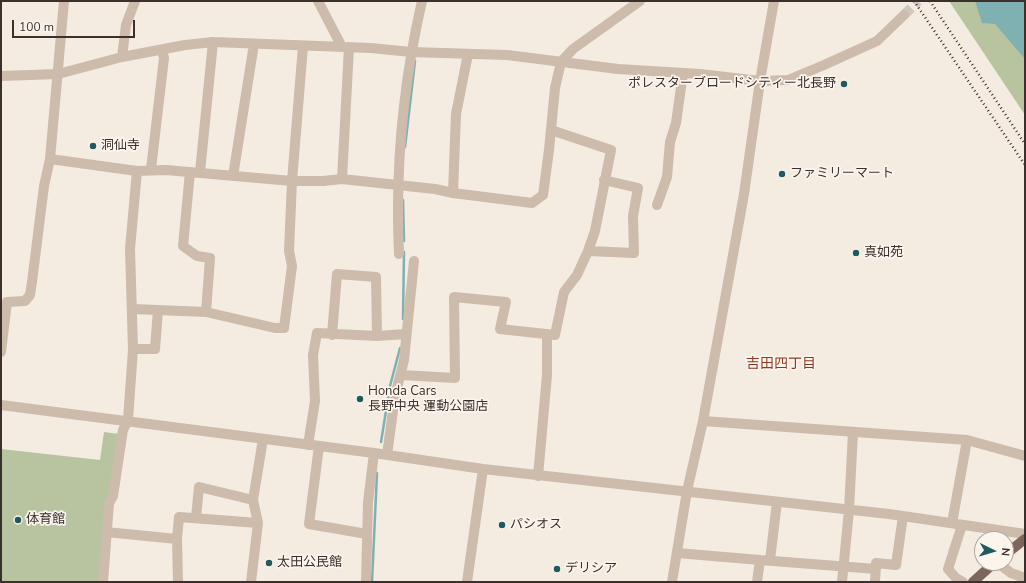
<!DOCTYPE html>
<html>
<head>
<meta charset="utf-8">
<style>
  body { margin:0 }
  #map { position:relative; width:1026px; height:583px; overflow:hidden; background:#f4ebe1; font-family:"Nunito Sans",sans-serif }
  canvas { display:block }
  .frame { position:absolute; inset:0; border:2px solid #3b302b; pointer-events:none }
  .north { position:absolute; left:974px; top:531px; width:40px; height:40px; box-sizing:border-box; background:#fbf5ee; border:1px solid #aea6a0; border-radius:50%; rotate:95deg; font-size:11px; font-weight:700; line-height:16px; text-align:center; color:#3b302b }
  .north::after { content:''; display:block; margin:auto; width:14px; height:18px; background:#1f5a5e; clip-path:polygon(50% 0,100% 100%,50% 72%,0 100%) }
  .scale { position:absolute; left:12px; top:20px; width:123px; height:18px; box-sizing:border-box; border:2px solid #3b302b; border-top:0; padding-left:5px; font-size:12px; line-height:14px; white-space:nowrap; color:#3b302b; -webkit-text-stroke:3px #fbf5ee; paint-order:stroke }
</style>
</head>
<body>
<div id="map">
<canvas width="1026" height="583"></canvas>
<div class="frame"></div>
<div class="north">N</div>
<div class="scale">100 m</div>
</div>
<script>
const ctx = document.querySelector('canvas').getContext('2d');
ctx.lineJoin = 'round';
function fillPath(path, color) {
  ctx.fillStyle = color;
  ctx.fill(path, 'evenodd');
}
function trace(path, color, width, dash) {
  ctx.strokeStyle = color;
  ctx.lineWidth = width;
  ctx.lineCap = dash ? 'butt' : 'round';
  ctx.setLineDash(dash || []);
  ctx.stroke(path);
}
function write(font, color, halo, rows, align = 'center') {
  ctx.font = font + ' "Nunito Sans","Noto Sans JP",sans-serif';
  ctx.lineWidth = 3.5;
  ctx.setLineDash([]);
  ctx.textBaseline = 'middle';
  ctx.strokeStyle = halo;
  ctx.fillStyle = color;
  for (const [text, x, y, turn = 0] of rows) {
    ctx.save();
    ctx.translate(x, y);
    ctx.rotate((+turn || 0) * Math.PI / 180);
    ctx.textAlign = isNaN(turn) ? turn : align;
    if (halo) ctx.strokeText(text, 0, 0);
    ctx.fillText(text, 0, 0);
    ctx.restore();
  }
}
fillPath(new Path2D(`
  M949,1H1025V115Z
  M104,432L119,434L99,582H1V449L100,460Z`), '#b8c4a0');
fillPath(new Path2D(`
  M975,1H1025V59L995,24L982,23Z`), '#7fb0b2');
trace(new Path2D(`
  M405,147L415,61
  M403,200L404,241
  M403,319L404,252
  M381,442L390,386L400,348
  M372,582L377,473`), '#7fb0b2', 2.5);
trace(new Path2D(`
  M904,15L918,1`), '#cfc6bd', 10, [10, 5]);
trace(new Path2D(`
  M318,1L342,47
  M122,57L126,25L135,1
  M1,76L58,74L122,57L185,45L213,42L371,48L411,52L507,55L618,69L700,74L760,81L774,1
  M50,159L137,171L166,170L292,181H323L342,179L435,189L453,193L532,203L543,195L549,150L555,88L561,62L573,49L640,1
  M151,169L164,58L162,50
  M200,172L213,42
  M233,176L254,44
  M342,179L349,47
  M453,193L456,114L468,54
  M657,205L667,177L670,142L676,123L683,73
  M588,251L634,253L633,216L638,188L604,180
  M399,254C395,169 403,84 422,1
  M133,309L206,312L210,258L197,256L183,246L190,172
  M206,312L275,328H284L292,266L289,251L292,181L303,46
  M332,335L337,274L376,277L377,336
  M133,349H155L158,310
  M1,352L7,302L25,301L30,295L32,282L44,186L50,159L64,1
  M401,375L455,378L454,297L506,302L500,329L555,335L564,292L577,275L588,251L595,231L611,150L551,130
  M1,405L374,453L483,469L889,514L1025,534
  M703,421L967,440L1025,456
  M308,445L315,401L313,355L317,333L377,336L406,334
  M319,446L309,524L367,534
  M387,455L395,396L404,360L414,261
  M538,476L547,375V335
  M196,518L199,487L253,500
  M952,523L967,440
  M962,525L948,569L956,578L963,582
  M106,532L177,539L178,582
  M177,539L179,517L258,523
  M677,553L760,560L757,582
  M760,560L876,569
  M770,560L777,502
  M998,563L1011,573L1025,578
  M103,582L109,503L113,496L123,430L128,420L133,349L130,249L137,171
  M251,582L258,523L253,500L263,439
  M366,582L368,502L374,453
  M467,582L483,469
  M672,582L687,491L703,421L744,194L760,81L788,80L824,65L877,41L904,15
  M842,582L849,510L853,432
  M875,582L876,563L896,565L903,516`), '#cdbbac', 10);
trace(new Path2D(`
  M1006,554L1025,539
  M973,582L994,563`), '#7d675c', 10);
trace(new Path2D(`
  M914,1L1025,165
  M930,1L1025,144`), '#3b302b', 2.5, [1, 3]);
for (const [x, y, r, color] of [
  [844,84,4,"#1f5a5e"],
  [93,146,4,"#1f5a5e"],
  [782,174,4,"#1f5a5e"],
  [856,253,4,"#1f5a5e"],
  [360,399,4,"#1f5a5e"],
  [18,520,4,"#1f5a5e"],
  [502,525,4,"#1f5a5e"],
  [269,563,4,"#1f5a5e"],
  [557,569,4,"#1f5a5e"]
]) {
  const dot = new Path2D();
  dot.arc(x, y, r, 0, 2 * Math.PI);
  ctx.fillStyle = color;
  ctx.fill(dot);
  trace(dot, '#fbf5ee', 1.5);
}
write('13px', '#3b302b', '#fbf5ee', [
  ["ポレスターブロードシティー北長野",836,84,"right"],
  ["洞仙寺",101,146],
  ["ファミリーマート",790,174],
  ["真如苑",864,253],
  ["Honda Cars",368,392],
  ["長野中央 運動公園店",368,407],
  ["体育館",26,520],
  ["パシオス",510,525],
  ["太田公民館",277,563],
  ["デリシア",565,569]
], 'left');
write('14px', '#8c3b22', '#fbf5ee', [
  ["吉田四丁目",781,365]
]);
</script>
</body>
</html>
